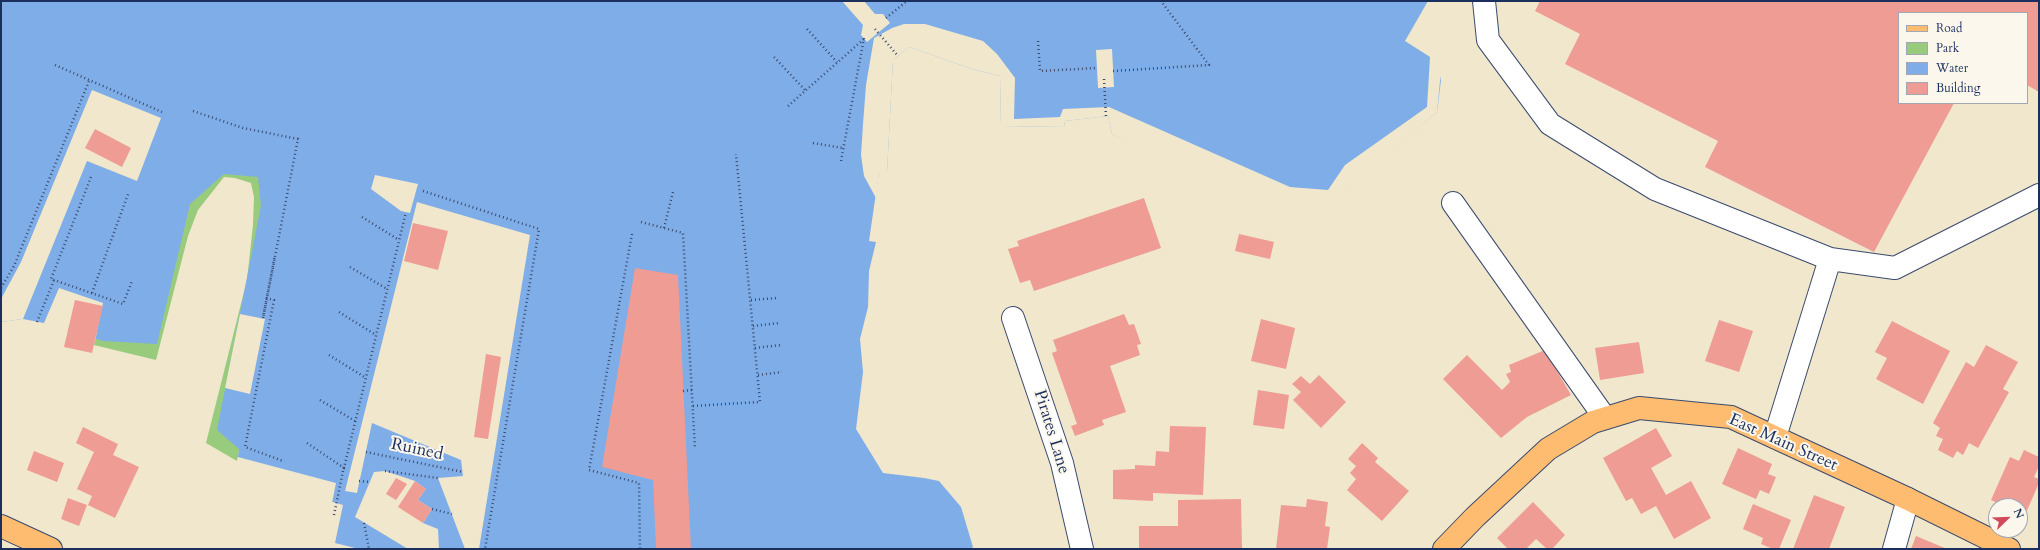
<!DOCTYPE html>
<html>
<head>
<meta charset="utf-8">
<style>
  body { margin:0 }
  #map { position:relative; width:2040px; height:550px; overflow:hidden; background:#f0e7cc; font-family:Cardo,serif }
  canvas { display:block }
  .frame { position:absolute; inset:0; border:2px solid #1b2f5e; pointer-events:none }
  .legend { position:absolute; left:1898px; top:12px; width:130px; height:92px; box-sizing:border-box; background:#fbf7ec; border:1px solid #a1a7b3; margin:0; padding:5px 7px; list-style:none; font-size:12px; color:#1b2f5e }
  .legend li { display:flex; align-items:center; gap:8px; height:20px }
  .legend b { width:20px; border:1px solid #a1a7b3 }
  .north { position:absolute; left:1988px; top:498px; width:40px; height:40px; box-sizing:border-box; background:#fbf7ec; border:1px solid #a1a7b3; border-radius:50%; rotate:67deg; font-size:11px; font-weight:700; line-height:16px; text-align:center; color:#1b2f5e }
  .north::after { content:''; display:block; margin:auto; width:14px; height:18px; background:#d1495b; clip-path:polygon(50% 0,100% 100%,50% 72%,0 100%) }
</style>
</head>
<body>
<div id="map">
<canvas width="2040" height="550"></canvas>
<div class="frame"></div>
<ul class="legend">
<li><b style="height:5px;background:#fdbc6f"></b>Road</li>
<li><b style="height:11px;background:#98cb7c"></b>Park</li>
<li><b style="height:11px;background:#7eade8"></b>Water</li>
<li><b style="height:11px;background:#ee9c94"></b>Building</li>
</ul>
<div class="north">N</div>
</div>
<script>
const ctx = document.querySelector('canvas').getContext('2d');
ctx.lineJoin = 'round';
function fillPath(path, color) {
  ctx.fillStyle = color;
  ctx.fill(path, 'evenodd');
}
function trace(path, color, width, dash) {
  ctx.strokeStyle = color;
  ctx.lineWidth = width;
  ctx.lineCap = dash ? 'butt' : 'round';
  ctx.setLineDash(dash || []);
  ctx.stroke(path);
}
function write(font, color, halo, rows, align = 'center') {
  ctx.font = font + ' Cardo,serif';
  ctx.lineWidth = 4;
  ctx.setLineDash([]);
  ctx.textBaseline = 'middle';
  ctx.strokeStyle = halo;
  ctx.fillStyle = color;
  for (const [text, x, y, turn = 0] of rows) {
    ctx.save();
    ctx.translate(x, y);
    ctx.rotate((+turn || 0) * Math.PI / 180);
    ctx.textAlign = isNaN(turn) ? turn : align;
    if (halo) ctx.strokeText(text, 0, 0);
    ctx.fillText(text, 0, 0);
    ctx.restore();
  }
}
fillPath(new Path2D(`
  M278,162L238,457L237,461L206,443L247,280L253,225L254,197L251,183L235,178L224,177L198,210L188,236L156,360L94,345L103,306L190,171Z`), '#98cb7c');
fillPath(new Path2D(`
  M1,1H1435L1421,36L1435,53L1441,80L1437,112L1335,197L1174,163L1112,134L1108,116L1065,121L1064,127L1001,126L1000,76L972,69L909,47L893,60L887,172H879L869,241L876,242L869,271L868,307L860,339L863,372L856,429L883,473L924,478L939,481L961,507L973,547L971,549H359L335,543L343,505L236,473L239,449L217,430L261,206L258,177L224,174L190,204L157,344L103,341L44,323L23,319L1,322Z`), '#7eade8');
fillPath(new Path2D(`
  M842,1H864L875,14H883L890,23L867,42L861,35L863,25Z
  M1428,1H1437L1423,35L1437,52L1441,71L1437,112L1335,199L1308,206L1252,196L1171,164L1112,134L1108,116L1065,121L1064,127L1001,126L1000,76L972,69L909,47L893,60L887,172H879L876,198L864,176L861,155L863,124L866,85L874,38L892,28L904,24H925L983,41L997,54L1015,78L1014,119L1060,117L1063,109L1109,107L1290,187L1328,190L1345,165L1427,107L1430,57L1405,41Z
  M1112,49L1114,87L1098,88L1096,50Z
  M92,90L161,118L137,181L87,161L23,319L1,322V299L21,262Z
  M375,175L418,184L410,213L401,211L371,189Z
  M417,202L530,235L479,549H465L438,478L463,476L461,460L372,423L357,493L345,491Z
  M59,288L103,303L95,341L51,327L44,323Z
  M240,314L265,319L250,394L225,388Z
  M238,457L336,483L332,503L235,474V466Z
  M385,471L415,481L426,489L418,500L432,509L423,523L438,529L439,549H408L355,517L374,472Z`), '#f0e7cc');
fillPath(new Path2D(`
  M1540,1H2039V92L2027,85V13H1899V103H1954L1874,252L1705,167L1718,141L1565,64L1580,34L1535,11Z
  M95,129L131,148L122,167L85,148Z
  M1144,198L1161,248L1034,291L1030,280L1020,283L1008,249L1019,246L1017,241Z
  M413,223L448,231L438,270L404,261Z
  M1239,234L1274,242L1270,259L1235,251Z
  M635,268L678,275L691,549H656L653,480L602,467Z
  M75,300L103,306L92,353L64,347Z
  M1124,314L1129,325L1134,324L1141,344L1137,345L1140,355L1110,366L1126,412L1102,420L1104,425L1075,436L1071,426L1077,424L1052,353L1057,351L1053,340Z
  M1261,319L1295,328L1286,369L1251,361Z
  M1719,320L1753,331L1739,372L1705,361Z
  M1892,321L1950,351L1923,404L1876,379L1887,358L1875,352Z
  M1639,342L1644,373L1600,380L1595,348Z
  M1986,345L2018,362L2003,389L2009,392L1978,448L1969,443L1963,455L1957,451L1953,458L1938,450L1943,439L1936,436L1940,428L1933,423L1966,362L1974,367Z
  M1545,350L1571,395L1527,417L1501,438L1443,379L1467,355L1502,390L1510,382L1506,374L1511,372L1509,365Z
  M486,354L501,357L488,439L474,437Z
  M1319,375L1346,402L1321,428L1293,400L1301,392L1292,384L1301,376L1310,384Z
  M1258,390L1289,395L1284,429L1253,425Z
  M1170,426L1206,427L1203,495L1153,493V501L1113,499V470L1135,469V465L1155,466L1156,451L1169,452Z
  M83,427L118,444L113,455L139,467L115,518L88,505L92,496L77,489L94,452L76,443Z
  M1656,428L1672,456L1651,468L1666,495L1691,481L1711,518L1674,539L1656,506L1641,514L1632,498L1626,501L1603,458Z
  M1362,443L1378,458L1375,462L1409,491L1382,521L1347,490L1356,479L1350,473L1356,466L1348,459Z
  M1738,448L1772,464L1768,474L1776,477L1769,494L1760,490L1756,499L1722,484Z
  M2024,450L2039,457V466L2034,477L2039,479V483L2025,515L2020,513V506H2004L1991,500L2010,457L2019,461Z
  M34,451L64,463L57,482L27,470Z
  M396,478L407,484L396,500L386,494Z
  M415,481L426,489L418,500L432,509L423,523L398,507Z
  M1814,495L1845,507L1829,549H1793Z
  M68,498L87,505L79,526L61,519Z
  M1241,499L1242,549H1139V526H1178V500Z
  M1307,499L1328,502L1325,526L1330,527L1327,549H1276L1281,505L1306,507Z
  M1533,502L1565,535L1552,549H1547L1536,539L1526,549H1508L1497,538Z
  M1753,504L1791,520L1779,549H1773L1761,544L1763,538L1743,529Z
  M1916,536L1947,549H1911Z`), '#ee9c94');
const minor = new Path2D(`
  M1484,1L1488,40L1550,124L1655,189L1830,259
  M1453,203L1605,418
  M1013,318L1062,463L1082,549
  M1775,437L1830,259L1895,268L2039,195
  M1894,549L1908,499`);
const major = new Path2D(`
  M1,526L51,549
  M1444,549L1475,517L1548,449L1593,422L1639,408L1731,417L1908,499L2009,549`);
trace(minor, '#3b4b6e', 24);
trace(major, '#3b4b6e', 24);
trace(new Path2D(`
  M886,18L907,1
  M807,29L837,62
  M875,29L898,56
  M1038,41L1040,71L1097,68
  M774,57L805,90
  M55,65L162,112
  M1113,71L1209,65L1161,1
  M1104,79L1106,117
  M788,106L864,39
  M193,111L243,128L298,139L263,318
  M813,143L843,148
  M841,161L864,38
  M91,177L51,279L123,304L132,281
  M423,191L539,229L485,549
  M362,217L399,240
  M641,222L683,233L695,449
  M664,228L673,192
  M632,234L589,470L639,483L640,549
  M350,267L387,289
  M1,288L14,266L89,81
  M92,293L128,194
  M266,298L274,300L245,447L283,461
  M751,300L777,298
  M339,312L376,335
  M37,322L54,280
  M753,326L779,323
  M755,348L781,345
  M329,355L366,378
  M758,375L782,372
  M683,391L692,390
  M320,400L355,421
  M693,406L760,402L736,154
  M307,443L344,468L406,212
  M366,452L463,472
  M385,471L438,478
  M359,481L371,482
  M432,509L452,514
  M334,515L344,466
  M364,523L369,549`), '#3b4b6e', 2.5, [1, 3]);
trace(minor, '#fff', 22);
trace(major, '#fdbc6f', 22);
trace(new Path2D(`
  M263,318L275,255`), '#3b4b6e', 2.5, [1, 3]);
write('17px', '#1b2f5e', '#fbf7ec', [
  ["Pirates Lane",1051,432,73],
  ["East Main Street",1783,443,24],
  ["Ruined",417,450,12]
]);
</script>
</body>
</html>
